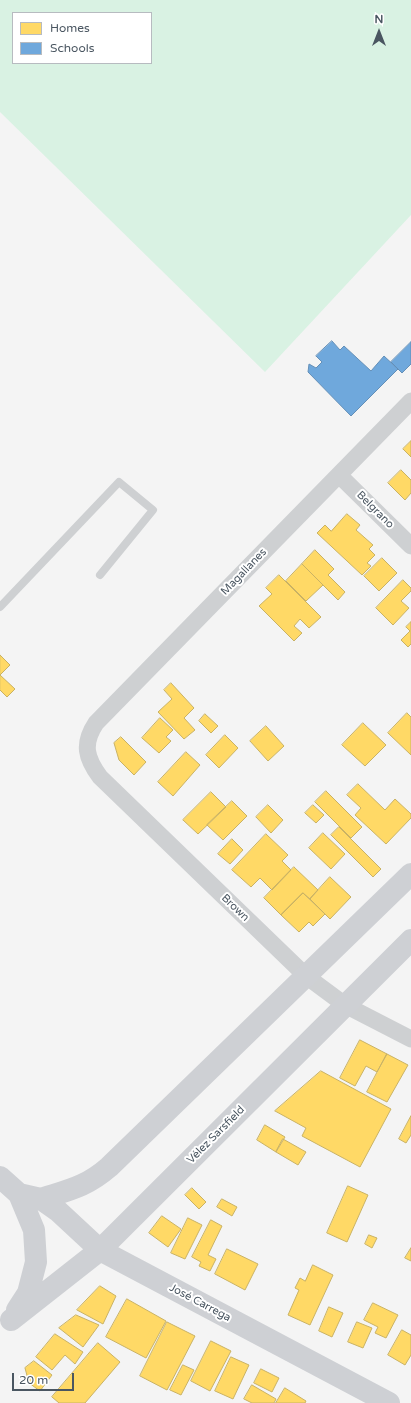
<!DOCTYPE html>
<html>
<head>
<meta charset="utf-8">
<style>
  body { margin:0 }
  #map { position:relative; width:411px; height:1403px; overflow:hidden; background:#f4f4f4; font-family:"Varela Round",sans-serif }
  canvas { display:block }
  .legend { position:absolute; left:12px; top:12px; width:140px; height:52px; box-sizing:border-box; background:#fff; border:1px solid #b7bbc0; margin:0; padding:5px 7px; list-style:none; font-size:12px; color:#4a5661 }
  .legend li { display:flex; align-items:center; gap:8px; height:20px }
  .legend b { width:20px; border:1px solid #b7bbc0 }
  .north { position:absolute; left:359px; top:12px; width:40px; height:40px; -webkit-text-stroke:3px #fff; paint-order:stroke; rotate:0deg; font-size:11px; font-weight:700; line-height:16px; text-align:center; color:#4a5661 }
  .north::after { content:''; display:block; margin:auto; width:14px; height:18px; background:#4a5661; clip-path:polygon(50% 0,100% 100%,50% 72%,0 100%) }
  .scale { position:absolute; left:12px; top:1373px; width:62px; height:18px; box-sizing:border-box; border:2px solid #4a5661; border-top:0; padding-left:5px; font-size:12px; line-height:14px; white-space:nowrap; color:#4a5661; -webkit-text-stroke:3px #fff; paint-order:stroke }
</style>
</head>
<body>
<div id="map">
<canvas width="411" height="1403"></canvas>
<ul class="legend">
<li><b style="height:11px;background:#ffd966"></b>Homes</li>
<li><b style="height:11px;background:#6fa8dc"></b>Schools</li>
</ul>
<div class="north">N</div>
<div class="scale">20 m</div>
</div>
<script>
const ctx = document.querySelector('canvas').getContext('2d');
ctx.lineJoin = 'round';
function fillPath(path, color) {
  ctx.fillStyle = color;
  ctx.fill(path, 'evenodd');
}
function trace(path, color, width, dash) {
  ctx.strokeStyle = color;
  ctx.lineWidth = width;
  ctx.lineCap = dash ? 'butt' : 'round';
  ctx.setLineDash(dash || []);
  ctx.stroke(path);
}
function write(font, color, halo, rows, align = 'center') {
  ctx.font = font + ' "Varela Round",sans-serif';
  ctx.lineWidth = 4;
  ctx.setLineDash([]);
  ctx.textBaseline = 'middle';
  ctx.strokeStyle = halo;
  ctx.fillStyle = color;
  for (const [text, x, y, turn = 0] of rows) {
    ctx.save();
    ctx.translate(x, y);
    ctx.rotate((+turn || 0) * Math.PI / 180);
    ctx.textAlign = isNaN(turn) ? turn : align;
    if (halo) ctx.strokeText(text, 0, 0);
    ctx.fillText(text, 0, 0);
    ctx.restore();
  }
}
fillPath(new Path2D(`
  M0,0H411V215L265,372L0,112ZM13,13H151V63H13Z`), '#d9f2e3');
const homes = new Path2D(`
  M411,441V457L403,449Z
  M401,470L411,480V493L405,500L388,483Z
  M347,514L360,525L356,530L373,545L369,549L375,555L367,563L371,566L362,575L317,533L325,525L331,531Z
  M315,550L334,569L328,575L345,592L338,600L302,564Z
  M382,558L397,573L379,591L364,576Z
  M302,564L323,585L306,601L286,581Z
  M279,575L321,617L309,628L300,619L294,626L302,633L294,641L259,606L272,594L266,588Z
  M403,580L411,588V591L401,601L409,608L393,625L376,608Z
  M411,622V644L408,647L401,640L410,631L406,627Z
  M0,655L10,665L0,675L15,689L7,697L0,690Z
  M171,683L194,708L184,718L195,730L184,739L158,712L172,699L164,690Z
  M407,713L411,717V755L388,733Z
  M205,714L218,726L211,733L199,721Z
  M160,718L173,730L166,737L171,741L159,753L142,738Z
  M363,723L386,745L365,766L342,745Z
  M266,726L284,746L268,761L250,741Z
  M225,735L238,748L219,768L206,755Z
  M121,737L146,762L134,775L119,760L114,743Z
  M186,752L200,765L173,796L158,782Z
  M358,784L385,810L395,799L411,814V818L386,844L355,815L361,808L347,795Z
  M326,791L362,827L351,838L315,802Z
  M211,792L226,807L198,834L183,820Z
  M232,801L247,816L223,840L207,825Z
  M268,805L283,820L271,833L256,817Z
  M313,805L324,815L316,823L305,813Z
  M339,827L381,869L373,877L331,835Z
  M323,833L345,854L331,869L309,848Z
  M266,834L288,855L282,861L291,870L272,890L260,878L251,887L232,870Z
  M232,839L243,850L230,864L218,854Z
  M294,867L318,890L310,899L303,893L281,915L264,898Z
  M330,877L351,897L330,919L310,899Z
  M303,893L325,914L313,926L309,922L299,932L281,915Z
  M360,1040L387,1054L377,1072L366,1066L355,1086L340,1078Z
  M387,1054L408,1065L387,1102L367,1092Z
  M321,1071L391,1109L360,1167L302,1136L306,1128L275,1111Z
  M411,1116V1135L406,1143L399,1139Z
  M265,1125L285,1137L276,1152L257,1140Z
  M283,1139L306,1152L298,1165L276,1152Z
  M348,1186L368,1195L347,1242L327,1233Z
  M192,1188L206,1202L199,1209L185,1195Z
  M222,1199L237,1207L232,1216L217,1207Z
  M162,1216L181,1229L168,1247L149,1233Z
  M188,1218L202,1225L185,1259L171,1253Z
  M211,1220L222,1226L208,1255L216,1259L210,1271L199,1266L201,1262L192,1257Z
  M369,1235L377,1238L372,1248L365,1244Z
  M411,1248V1261L405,1258Z
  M227,1249L258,1264L245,1290L215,1274Z
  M313,1265L333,1275L310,1325L288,1315L299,1290L295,1288L300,1278L305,1281Z
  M100,1286L116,1296L103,1324L77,1310Z
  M127,1299L166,1321L146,1358L106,1337Z
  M373,1303L398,1315L386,1338L375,1333L378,1327L364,1320Z
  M329,1307L343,1313L332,1337L319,1331Z
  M76,1315L99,1325L83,1347L59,1328Z
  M167,1322L195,1336L167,1390L140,1376Z
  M357,1322L372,1328L363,1348L348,1342Z
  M402,1330L411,1335V1355L405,1365L388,1355Z
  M55,1334L83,1352L75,1364L65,1355L52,1370L36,1357Z
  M211,1341L231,1351L210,1391L191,1381Z
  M98,1343L120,1362L85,1403H59L52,1397Z
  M231,1357L249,1365L233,1399L215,1391Z
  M34,1361L52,1375L40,1391L29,1383L25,1368Z
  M183,1365L194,1370L181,1395L170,1390Z
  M261,1369L279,1378L272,1392L254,1383Z
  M252,1385L276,1399L274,1403H252L244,1399Z
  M285,1388L306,1401L305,1403H276Z`);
fillPath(homes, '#ffd966');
trace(homes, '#c9b264', 1);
const schools = new Path2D(`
  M332,341L340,350L344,346L371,371L384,356L398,369L351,416L308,372L309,364L316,368L322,362L316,356Z
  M411,342V364L402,373L391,362Z`);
fillPath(schools, '#6fa8dc');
trace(schools, '#648fb7', 1);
trace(new Path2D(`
  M0,607L119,482L153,510L100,575`), '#ced0d2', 8);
trace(new Path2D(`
  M411,401L96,723C82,744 86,758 100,777L306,976L345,1005L411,1039
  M339,475L411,546`), '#ced0d2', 17);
trace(new Path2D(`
  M0,1177L19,1194L34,1230L36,1262L28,1293L17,1310
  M19,1194L41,1199L58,1211L100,1250L389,1403
  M41,1199C69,1190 86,1187 109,1167L411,874
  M11,1320L100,1250L411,940`), '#ced0d4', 22);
write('11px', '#4a5661', '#fff', [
  ["Belgrano",375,510,45],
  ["Magallanes",244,572,-46],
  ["Brown",235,908,44],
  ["Vélez Sarsfield",216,1135,-45],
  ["José Carrega",200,1303,28]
]);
</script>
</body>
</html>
